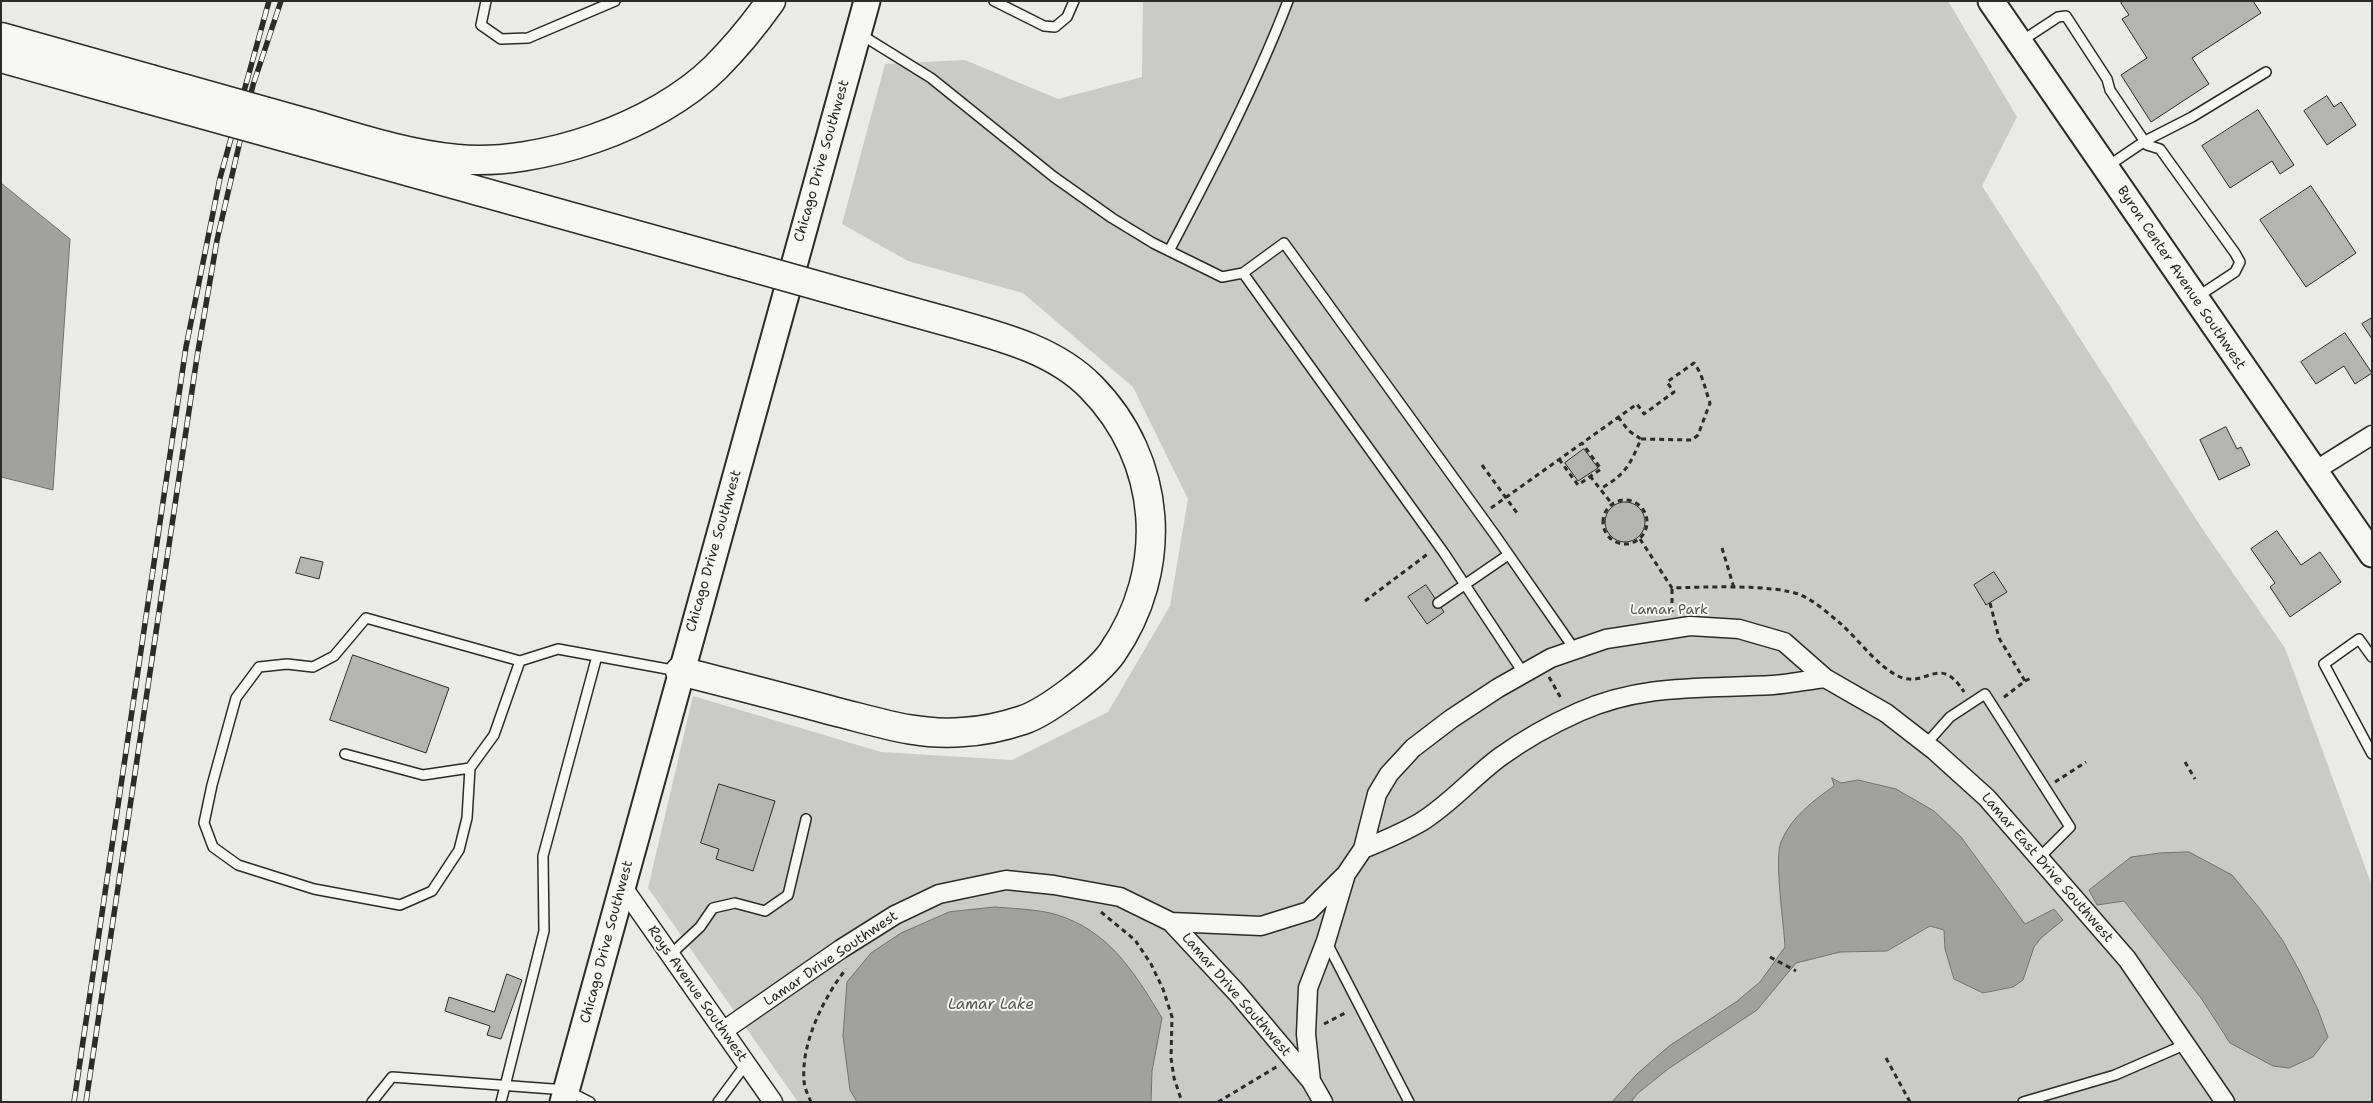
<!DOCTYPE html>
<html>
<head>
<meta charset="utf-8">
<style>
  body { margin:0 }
  #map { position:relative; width:2373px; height:1103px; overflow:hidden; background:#eaeae6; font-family:"Shantell Sans",sans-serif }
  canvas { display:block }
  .frame { position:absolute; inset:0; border:2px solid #2b2b2b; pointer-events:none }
</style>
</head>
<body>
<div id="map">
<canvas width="2373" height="1103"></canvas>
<div class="frame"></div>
</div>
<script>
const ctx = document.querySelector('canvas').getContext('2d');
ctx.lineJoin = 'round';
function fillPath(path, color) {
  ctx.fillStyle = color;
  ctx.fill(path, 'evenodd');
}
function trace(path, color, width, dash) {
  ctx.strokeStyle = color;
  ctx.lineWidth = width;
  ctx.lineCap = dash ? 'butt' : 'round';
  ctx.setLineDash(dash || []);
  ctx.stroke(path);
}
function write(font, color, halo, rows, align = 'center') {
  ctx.font = font + ' "Shantell Sans",sans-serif';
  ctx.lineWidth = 4;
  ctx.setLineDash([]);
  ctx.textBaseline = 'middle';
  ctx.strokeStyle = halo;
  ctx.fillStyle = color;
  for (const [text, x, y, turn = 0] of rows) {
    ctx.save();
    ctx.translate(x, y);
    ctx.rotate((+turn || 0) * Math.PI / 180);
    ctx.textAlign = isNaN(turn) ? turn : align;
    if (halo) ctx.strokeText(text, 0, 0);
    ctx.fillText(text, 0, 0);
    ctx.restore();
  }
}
fillPath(new Path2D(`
  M1143,1H1948L2017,117L1982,186L2203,530L2285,648L2372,886V1102H798L648,888L693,696L881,752L1012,760L1108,712L1170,606L1188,499L1133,387L1023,293L908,261L842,224L885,64L965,60L1058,99L1142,77Z`), '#cacac7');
const water = new Path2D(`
  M1,183L70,239L53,490L1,477Z
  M1832,778L1841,783L1858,780L1896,789L1934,811L1961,837L2025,924L2054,909L2063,920L2041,938L2034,947L2023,980L2013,987L1983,993L1954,979L1945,949L1944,930L1930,926L1887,951L1840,952L1796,963L1757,1010L1668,1069L1637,1094L1631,1102H1612L1637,1074L1669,1046L1736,1002L1760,982L1785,947C1784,924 1774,860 1781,842C1791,817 1813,801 1834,786Z
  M2189,852L2232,875L2260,909L2283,941L2301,974L2318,1010L2328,1037L2313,1057L2289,1068L2273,1066L2230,1043L2201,998L2124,901L2097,905L2089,890L2131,857L2160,853Z
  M995,907C1017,909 1045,909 1066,918C1113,936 1137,977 1162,1018L1152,1071L1151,1102H857L850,1090L843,1036L847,982L871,953L901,933L949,912Z`);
fillPath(water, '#a1a19e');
trace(water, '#727270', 1);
const building = new Path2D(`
  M2124,1H2253L2261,13L2192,58L2209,84L2151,122L2121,75L2147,58L2122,19L2129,15L2121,3Z
  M2327,96L2334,107L2341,102L2356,125L2327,145L2304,111Z
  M2258,110L2294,165L2280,174L2272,161L2230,188L2202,146Z
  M2311,186L2356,253L2306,287L2260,220Z
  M2372,318V339L2362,324Z
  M2345,333L2372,373L2355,384L2344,366L2316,384L2301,362Z
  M2226,427L2237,449L2241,447L2250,465L2219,480L2200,440Z
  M1584,449L1598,468L1578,481L1565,463Z
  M1605 522a20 20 0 1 1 40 0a20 20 0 1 1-40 0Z
  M2277,531L2301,565L2320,552L2341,582L2290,617L2270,587L2275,583L2251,549Z
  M301,557L323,562L319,579L296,573Z
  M1994,572L2007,592L1986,605L1974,585Z
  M1426,585L1444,612L1427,624L1408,597Z
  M353,655L449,688L426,753L330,720Z
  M719,784L775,801L753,871L716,859L719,849L701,843Z
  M507,974L522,980L501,1039L487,1035L490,1026L445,1011L449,997L494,1012Z`);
fillPath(building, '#b4b4b1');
trace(building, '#2b2b2b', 1);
const service = new Path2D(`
  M486,1L481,25L501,39L528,38L615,1
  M994,1L1044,26L1055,27L1067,17L1074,1
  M860,34L931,78L1054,177L1112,218L1153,243L1222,277L1243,273
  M2020,42L2058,17L2066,16L2107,79L2110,90L2147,145L2160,149L2235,253L2240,262L2235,272L2197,297
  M2108,166L2145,141L2192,117L2266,72
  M1169,251C1212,169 1255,87 1288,1
  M1438,603L1508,555
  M2372,657L2359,639L2324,664L2372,754
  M1524,674L1444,553L1243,273L1284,243L1495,535L1575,650
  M1926,744L1950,717L1985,694L2070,827L2039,858
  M345,754L423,775L470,768L494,735L520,661L558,649L678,671
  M470,768L467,818L459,850L432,891L400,905L314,889L238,865L213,847L204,823L212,785L236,698L259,667L287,664L313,667L334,656L366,618L520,661
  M1326,941L1409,1102
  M670,955L700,927L713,908L735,903L765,911L788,895L806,819
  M372,1102L392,1077L566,1090L590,1102
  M501,1102L544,931L543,856L597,656
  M718,1102L746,1064
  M2023,1102L2115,1075L2184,1045`);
const minor = new Path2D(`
  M2313,472L2372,435
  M1363,849C1383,841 1402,833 1421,822C1450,804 1473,777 1500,757C1525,739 1552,724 1579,712C1643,683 1706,689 1773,685C1790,684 1808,680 1825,678
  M622,886L773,1102
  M1171,922L1261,926L1309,911L1344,876
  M723,1031L841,949L895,915L939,894L1006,880L1054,885L1120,897L1171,922L1237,993L1311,1081
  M1323,1102L1311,1081L1306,1034L1308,988L1326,941L1346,874L1363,849L1377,794L1389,774L1413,748L1451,719L1498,688L1551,658L1606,639L1690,626L1739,629L1784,642L1825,678L1886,713L1935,751L1987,798L2127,959L2225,1102`);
const secondary = new Path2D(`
  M1991,1L2372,554
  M563,1102L867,1`);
const motorway = new Path2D(`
  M1,37L150,79
  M1,58L144,98
  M310,124C358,138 406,154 457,159C540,167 656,126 715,68C736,47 754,25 771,1
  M306,143L730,261
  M680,671C731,684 782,697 833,711C878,722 917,736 963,732C982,731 1005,726 1023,720C1047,712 1098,673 1112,653C1170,569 1163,460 1091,387C1054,349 998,336 949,322C916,313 883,304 851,295`);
trace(service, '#2b2b2b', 12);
trace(minor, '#2b2b2b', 21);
trace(secondary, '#2b2b2b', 29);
trace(motorway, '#2b2b2b', 31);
trace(new Path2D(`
  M1618,417L1629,431L1641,439
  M1559,459L1578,485L1601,469L1582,443
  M1482,465L1517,513
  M1590,476L1612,504
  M1603 522a22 22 0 1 1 44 0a22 22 0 1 1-44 0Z
  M1491,508L1637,404L1644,414L1674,392L1667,382L1694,363C1703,375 1705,389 1710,403L1698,435L1692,440L1641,439C1630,465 1625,475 1600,489
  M1640,539L1672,588C1704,587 1773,584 1801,595C1816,602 1829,614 1841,624C1859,640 1876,665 1898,676C1926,690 1939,652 1964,692
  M1722,548L1734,588
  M1365,601L1429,553
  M1990,603L1999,638L2025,681L2003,698
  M1672,612V588
  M1549,677L1562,700
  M2025,681L2033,677
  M2185,762L2195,779
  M2055,782L2086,762
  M1101,912L1135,940L1151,964L1163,989L1172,1017L1171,1058L1174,1078L1182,1102
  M1770,957L1796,971
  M1324,1024L1347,1012
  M1886,1058L1910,1102
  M811,1102C808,1095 804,1087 804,1080C801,1043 824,997 846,969
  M1218,1102L1278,1066`), '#2b2b2b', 3, [5, 4]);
trace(service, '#f6f6f2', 9);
trace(minor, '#f6f6f2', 18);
trace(secondary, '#f6f6f2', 25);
trace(motorway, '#f6f6f2', 28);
const rail = new Path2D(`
  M74,1102L186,347L220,178L269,1
  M86,1102L197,357L217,240L253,85L281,1`);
trace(rail, '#2b2b2b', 5.5);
trace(rail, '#f6f6f2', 4, [11]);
const motorwayBridge = new Path2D(`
  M150,79L310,124
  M144,98L306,143
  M730,261L851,295`);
trace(motorwayBridge, '#2b2b2b', 31, []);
trace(motorwayBridge, '#f6f6f2', 28);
write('14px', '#2b2b2b', '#f6f6f2', [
  ["Chicago Drive Southwest",822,161,-74],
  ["Byron Center Avenue Southwest",2181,278,56],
  ["Chicago Drive Southwest",714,551,-74],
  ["Lamar East Drive Southwest",2047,868,49],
  ["Chicago Drive Southwest",607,942,-75],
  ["Lamar Drive Southwest",831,959,-34],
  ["Roys Avenue Southwest",697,994,55],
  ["Lamar Drive Southwest",1236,995,49]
]);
write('14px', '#535352', '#f6f6f2', [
  ["Lamar Park",1669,610]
]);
write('italic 15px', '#545453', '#f6f6f2', [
  ["Lamar Lake",991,1005]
]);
</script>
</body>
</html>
